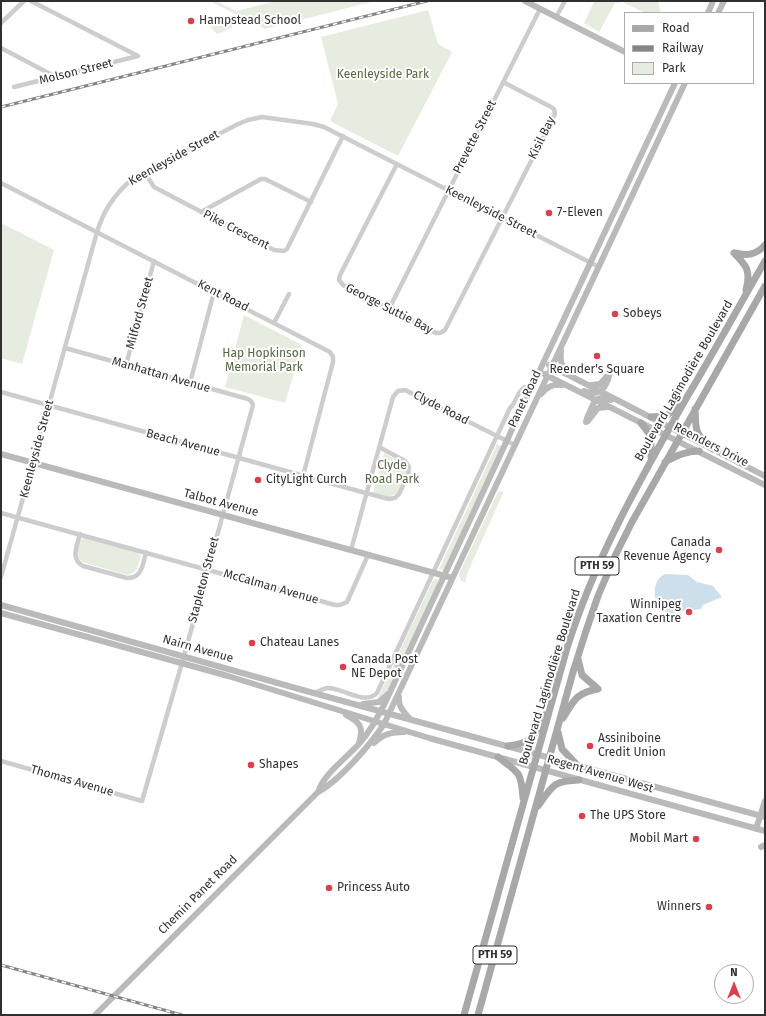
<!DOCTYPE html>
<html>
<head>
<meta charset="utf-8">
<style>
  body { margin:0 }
  #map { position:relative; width:766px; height:1016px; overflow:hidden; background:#fff; font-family:"Fira Sans",sans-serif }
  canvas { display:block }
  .frame { position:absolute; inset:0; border:2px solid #303030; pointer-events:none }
  .legend { position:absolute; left:624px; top:12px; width:130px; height:72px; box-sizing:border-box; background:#fff; border:1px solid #acacac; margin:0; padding:5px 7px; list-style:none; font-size:12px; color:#303030 }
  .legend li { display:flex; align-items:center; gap:8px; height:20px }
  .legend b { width:20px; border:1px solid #acacac }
  .north { position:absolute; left:714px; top:964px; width:40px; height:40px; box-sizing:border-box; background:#fff; border:1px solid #acacac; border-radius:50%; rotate:0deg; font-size:11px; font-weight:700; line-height:16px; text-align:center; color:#303030 }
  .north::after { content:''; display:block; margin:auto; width:14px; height:18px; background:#d9404e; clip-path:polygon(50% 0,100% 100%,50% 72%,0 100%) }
</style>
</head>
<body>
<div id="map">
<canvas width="766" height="1016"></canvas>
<div class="frame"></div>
<ul class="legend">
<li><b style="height:5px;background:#a8a8a8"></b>Road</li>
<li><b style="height:5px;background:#858585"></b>Railway</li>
<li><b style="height:11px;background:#e6ecdf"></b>Park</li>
</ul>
<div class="north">N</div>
</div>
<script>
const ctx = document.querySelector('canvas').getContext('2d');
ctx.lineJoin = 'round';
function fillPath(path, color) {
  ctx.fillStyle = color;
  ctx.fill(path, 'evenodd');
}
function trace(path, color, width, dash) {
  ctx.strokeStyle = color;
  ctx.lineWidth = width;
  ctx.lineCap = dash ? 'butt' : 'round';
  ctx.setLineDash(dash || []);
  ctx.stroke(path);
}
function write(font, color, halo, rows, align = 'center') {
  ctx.font = font + ' "Fira Sans",sans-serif';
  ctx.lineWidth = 4;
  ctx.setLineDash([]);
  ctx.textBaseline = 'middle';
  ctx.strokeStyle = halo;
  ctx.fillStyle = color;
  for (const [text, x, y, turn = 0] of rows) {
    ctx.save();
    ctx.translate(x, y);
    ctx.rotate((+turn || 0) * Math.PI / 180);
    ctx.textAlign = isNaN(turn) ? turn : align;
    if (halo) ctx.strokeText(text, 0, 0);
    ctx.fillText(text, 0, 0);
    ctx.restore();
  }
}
fillPath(new Path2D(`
  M210,1H216L236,11L277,1H375L265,29Z
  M599,1H658L661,13H645L623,2L615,3L599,32L584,23L594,2Z
  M428,10L438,44L452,52L398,156L330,121L338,104L321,37Z
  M217,16L232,23V28L217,34L209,25Z
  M1,223L54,250L22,364L1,358Z
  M244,315L302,345L285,403L225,387Z
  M497,444L503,447L446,568L443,570L439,569Z
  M384,453L403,463L406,466L407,471L397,493L389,497L373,493Z
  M500,491H503V493L467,574L465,583L460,580L461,578L459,577V574L498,492Z
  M83,538L138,553L141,556C138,565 138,573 127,575L82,562C75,556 75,544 83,538Z
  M436,579L439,580L400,666L396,659L433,580Z
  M394,665C403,677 386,693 377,701V699Z`), '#e6ecdf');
fillPath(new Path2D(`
  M665,574L688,575L697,582L713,586L722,597L703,605L701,609L684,611L676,614L663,612C661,608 657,604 656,600C653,591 655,578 665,574Z`), '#cddfea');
trace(new Path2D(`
  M31,1L138,56
  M556,17L565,1
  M1,23L24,1
  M1,48L56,77
  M14,87L138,56
  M397,164L340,275L339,280L343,285L436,333H440L445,330L555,114L554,109L551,107L503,82
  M145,173L154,187L274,250L284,251L287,249L343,136
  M1,183L330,352L333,357V362L303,476
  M201,212L261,179H265L311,202
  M389,309L540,9
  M274,323L289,294
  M126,365L154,261
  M190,383L214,292
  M1,392L362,492L389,499L395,498L399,494L408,475L409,467L405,461L379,447
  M1,513L335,605H340L347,602L368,555
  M80,534C77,546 70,559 83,566L127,578C142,579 143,564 146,552
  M351,550L393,397L398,391L405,390L515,445
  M1,577L97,232C103,212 115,194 130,181L236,125L248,120L262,117L313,124L324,127L599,267
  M393,659L400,671
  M315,693C319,691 322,689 327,688C342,687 364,706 377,693L510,408C517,402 517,391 525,387L531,389
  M1,761L142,801L184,656L253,405L251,401L248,399L65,348`), '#cdcdcd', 4.5);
trace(new Path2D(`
  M525,1L625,52
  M708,13L713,1
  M718,13L724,1
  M561,351C560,361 561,367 569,373
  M549,365L765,476
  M544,374L765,485
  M591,385L600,384L609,374
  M584,391C601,397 606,388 610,373
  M541,394C547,387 552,384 562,385
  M588,421L598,408L608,407
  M586,422L587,418L595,400L601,398L611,400
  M1,454L449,577
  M1,605L299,689L765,817
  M1,613L228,676L429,738L765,831
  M399,697C398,707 404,712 410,719
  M363,704L379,702L388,694
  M346,715C360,722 364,727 359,743
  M374,743C383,734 392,732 404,732
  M318,792C324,774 345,759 358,745C370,732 377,718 385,703L522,408L675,83
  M756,829L765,801
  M761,847L765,845
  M95,1015L318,792C340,780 370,745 384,724L685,83`), '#bababa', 6);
trace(new Path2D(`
  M734,253C747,266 751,271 746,290
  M735,253C747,256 756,255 765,245
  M695,409C696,432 694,433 713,449
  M651,417L666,416L681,404
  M641,423L651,436V457
  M665,462C676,456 686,451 699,451
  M578,659L582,675L598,689
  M563,718C574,700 576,693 598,689
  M558,732L562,749L577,765
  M508,746C535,742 533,737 545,715
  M498,757C519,773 521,771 523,798
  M538,806C553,785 553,781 579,780
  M464,1015L567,648C596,556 640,480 687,397C714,352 739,306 765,261
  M478,1015L573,672L586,631L598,596L615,556L632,522L765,286`), '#a8a8a8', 7);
const rail = new Path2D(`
  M1,107L427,1
  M1,965L182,1015`);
trace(rail, '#858585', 3);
trace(rail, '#fff', 1.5, [4.5]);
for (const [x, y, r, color] of [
  [191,21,4,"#d9404e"],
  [549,213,4,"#d9404e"],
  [615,314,4,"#d9404e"],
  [597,356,4,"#d9404e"],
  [258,480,4,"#d9404e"],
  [719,550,4,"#d9404e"],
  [689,612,4,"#d9404e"],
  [252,643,4,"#d9404e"],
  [343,667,4,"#d9404e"],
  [590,746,4,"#d9404e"],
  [251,765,4,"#d9404e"],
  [582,816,4,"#d9404e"],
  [696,839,4,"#d9404e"],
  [329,888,4,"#d9404e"],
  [709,907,4,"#d9404e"]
]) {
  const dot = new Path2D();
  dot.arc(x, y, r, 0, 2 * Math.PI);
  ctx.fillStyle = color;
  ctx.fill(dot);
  trace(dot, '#fff', 1.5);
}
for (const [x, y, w] of [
  [597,566,44],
  [495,955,44]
]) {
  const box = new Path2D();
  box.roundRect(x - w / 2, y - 9, w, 18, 3);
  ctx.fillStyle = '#fff';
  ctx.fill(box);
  trace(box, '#303030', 1);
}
write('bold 11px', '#303030', null, [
  ["PTH 59",597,566],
  ["PTH 59",495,955]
]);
write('12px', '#303030', '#fff', [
  ["Hampstead School",199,21],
  ["7-Eleven",557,213],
  ["Sobeys",623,314],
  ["Reender's Square",597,370,"center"],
  ["CityLight Curch",266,480],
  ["Canada",711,543,"right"],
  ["Revenue Agency",711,557,"right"],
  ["Winnipeg",681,605,"right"],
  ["Taxation Centre",681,619,"right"],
  ["Chateau Lanes",260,643],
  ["Canada Post",351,660],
  ["NE Depot",351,674],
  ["Assiniboine",598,739],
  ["Credit Union",598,753],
  ["Shapes",259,765],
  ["The UPS Store",590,816],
  ["Mobil Mart",688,839,"right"],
  ["Princess Auto",337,888],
  ["Winners",701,907,"right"]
], 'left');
write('12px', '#303030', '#fff', [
  ["Molson Street",76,72,-14],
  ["Prevette Street",475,137,-63],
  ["Kisil Bay",542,138,-64],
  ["Keenleyside Street",174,158,-29],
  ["Keenleyside Street",491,212,27],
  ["Pike Crescent",236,230,27],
  ["Kent Road",223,296,27],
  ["George Suttie Bay",389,309,27],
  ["Milford Street",140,313,-75],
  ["Manhattan Avenue",161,375,16],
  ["Boulevard Lagimodière Boulevard",684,381,-60],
  ["Panet Road",525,399,-65],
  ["Clyde Road",441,408,27],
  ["Beach Avenue",183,443,15],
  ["Reenders Drive",711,445,27],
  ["Keenleyside Street",37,449,-75],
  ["Talbot Avenue",221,503,15],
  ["Stapleton Street",204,580,-75],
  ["McCalman Avenue",271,587,16],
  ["Nairn Avenue",198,649,16],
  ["Boulevard Lagimodière Boulevard",550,677,-73],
  ["Regent Avenue West",600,774,16],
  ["Thomas Avenue",72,781,16],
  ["Chemin Panet Road",198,895,-45]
]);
write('12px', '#546940', '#fff', [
  ["Keenleyside Park",383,75],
  ["Hap Hopkinson",264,354],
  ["Memorial Park",264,368],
  ["Clyde",392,466],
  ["Road Park",392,480]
]);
</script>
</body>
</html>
